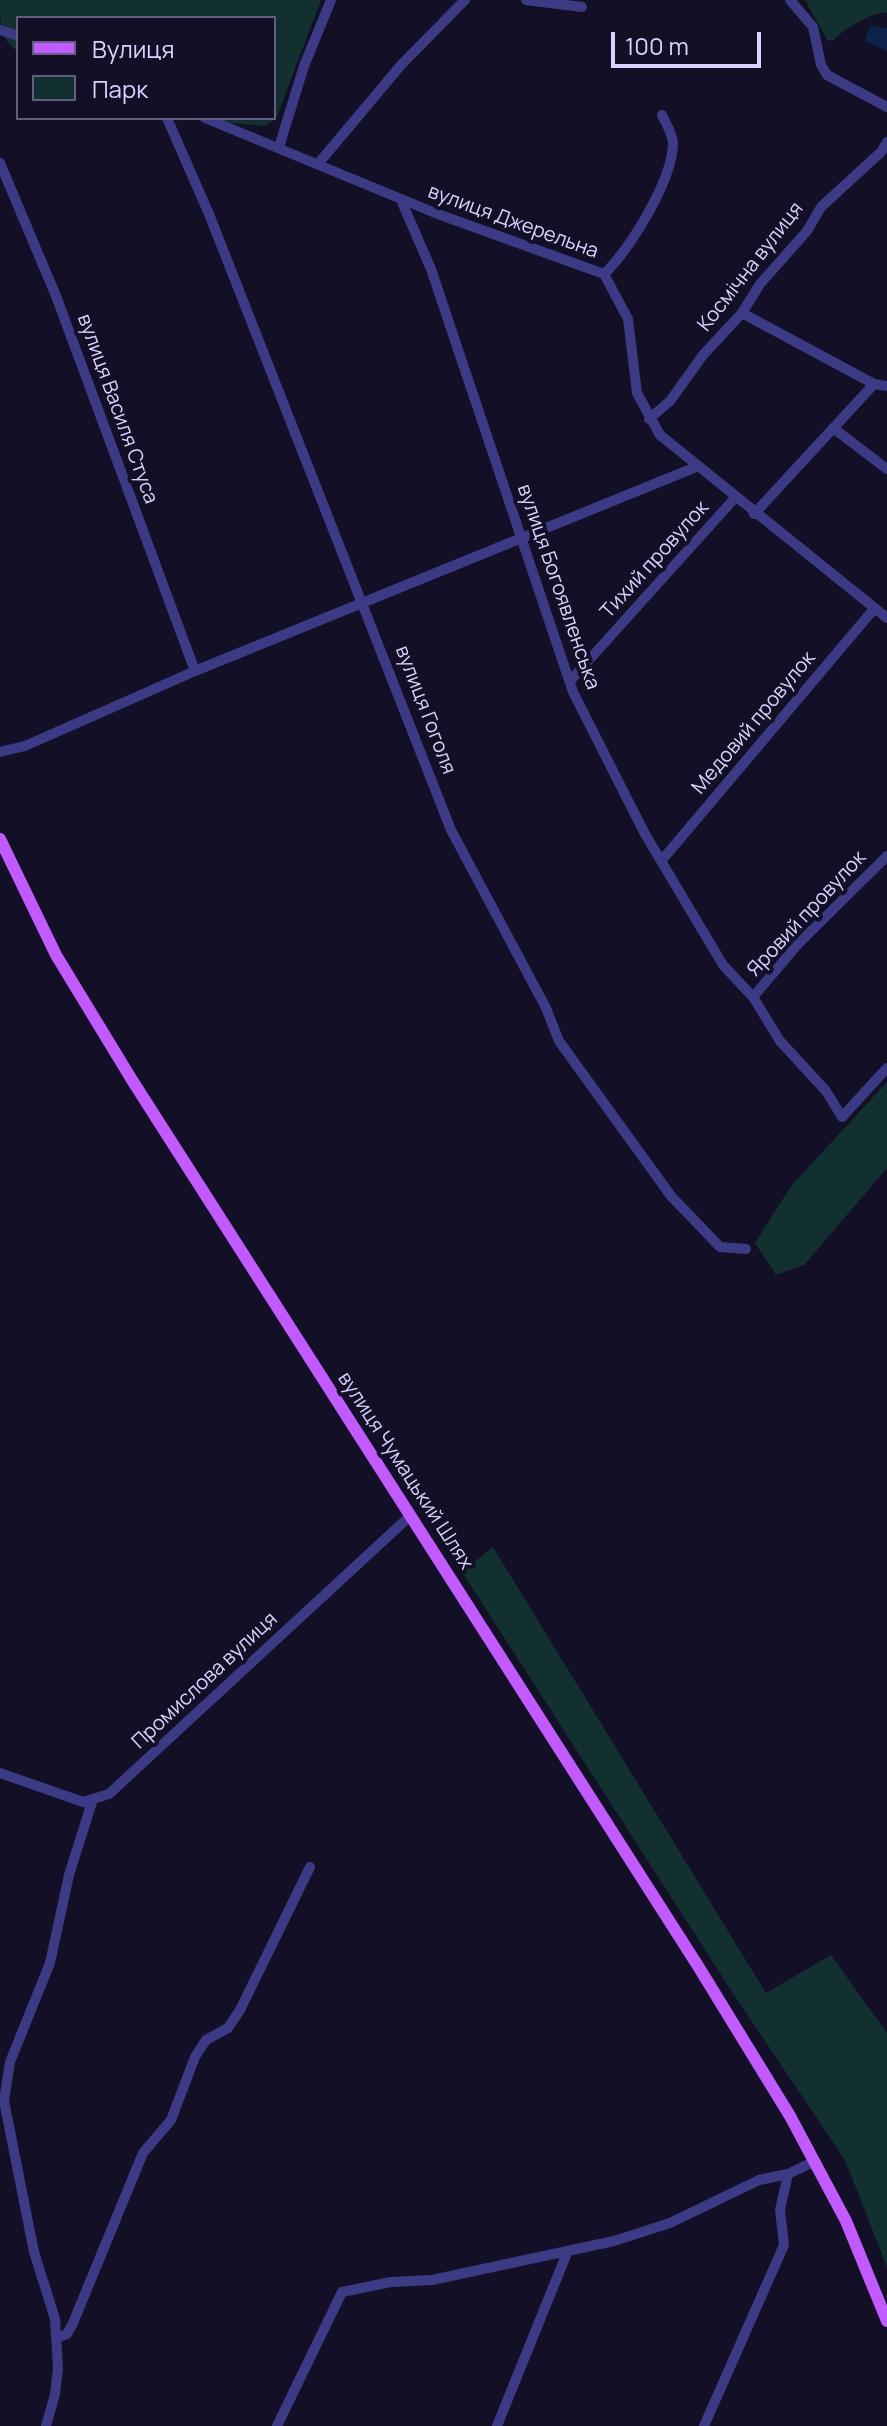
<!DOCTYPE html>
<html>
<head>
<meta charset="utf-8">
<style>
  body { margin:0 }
  #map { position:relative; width:887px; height:2426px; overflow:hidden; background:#130f26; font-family:Manrope,sans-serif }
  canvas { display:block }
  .legend { position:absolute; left:16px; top:16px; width:260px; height:104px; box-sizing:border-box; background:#130f26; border:2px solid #625e7d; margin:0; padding:10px 14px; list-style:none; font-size:24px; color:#d9d4ff }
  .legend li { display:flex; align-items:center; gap:16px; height:40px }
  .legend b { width:40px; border:2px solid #625e7d }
  .scale { position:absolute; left:611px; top:32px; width:150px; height:36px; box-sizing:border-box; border:4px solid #d9d4ff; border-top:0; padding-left:10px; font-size:24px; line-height:28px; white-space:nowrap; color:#d9d4ff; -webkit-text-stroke:6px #130f26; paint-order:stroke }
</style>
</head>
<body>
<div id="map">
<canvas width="887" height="2426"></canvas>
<ul class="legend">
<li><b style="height:10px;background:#c25bff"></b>Вулиця</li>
<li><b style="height:22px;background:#12302f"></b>Парк</li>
</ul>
<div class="scale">100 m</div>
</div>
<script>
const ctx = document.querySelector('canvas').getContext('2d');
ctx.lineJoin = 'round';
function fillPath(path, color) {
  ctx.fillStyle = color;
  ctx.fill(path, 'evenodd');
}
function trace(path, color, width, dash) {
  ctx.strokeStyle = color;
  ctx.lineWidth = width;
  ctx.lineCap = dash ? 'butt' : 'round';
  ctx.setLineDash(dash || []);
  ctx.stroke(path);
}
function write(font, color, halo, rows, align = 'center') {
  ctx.font = font + ' Manrope,sans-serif';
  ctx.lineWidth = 8;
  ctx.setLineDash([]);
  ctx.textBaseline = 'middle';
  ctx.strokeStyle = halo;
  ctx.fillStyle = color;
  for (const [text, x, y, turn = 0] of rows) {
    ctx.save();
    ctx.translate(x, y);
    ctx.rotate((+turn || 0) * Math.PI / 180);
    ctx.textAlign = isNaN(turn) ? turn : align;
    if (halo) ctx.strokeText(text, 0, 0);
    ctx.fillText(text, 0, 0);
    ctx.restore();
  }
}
fillPath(new Path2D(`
  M0,0H321L276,119L264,126L172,118H274V18H18V51C0,41 0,22 0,0Z
  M805,0H887V13C875,10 840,31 833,41L827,40Z
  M887,1082V1168L804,1265L776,1275L755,1243L791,1186Z
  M493,1547L766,1993L831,1955L887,2033V2267L845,2160L736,1998L462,1572Z`), '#12302f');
fillPath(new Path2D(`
  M871,25L887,28V51L867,42L865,38Z`), '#0c2248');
trace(new Path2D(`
  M526,0L582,7
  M790,0L813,27L821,65L827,75L887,107
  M0,30L18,36
  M167,118L209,214L451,830L546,1008L559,1041L671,1196L720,1247L746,1249
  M205,118L435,213L604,274L628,319L637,393L660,435L887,618
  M279,147L304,66L331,0
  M0,163L56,296L195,671
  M318,164L401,65L465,0
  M401,200L431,269L573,692L645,834L723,965L753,997L780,1041L826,1091L842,1117L887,1068
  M604,274C630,249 672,181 673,144C673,134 666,124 662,115
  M742,313L874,384L887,386
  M649,419L670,401L703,355L742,313L760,284L807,231L821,207L881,152L887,142
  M833,428L887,469
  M754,514L874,384
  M570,681L734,499
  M0,752L25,746L195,671L696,467
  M662,860L874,609
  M753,997L798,944L887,856
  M0,1773L83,1802L109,1794L410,1516
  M56,2338L67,2334L73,2323L143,2153L171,2120L195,2057L206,2040L228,2028L240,2010L310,1867
  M46,2426L55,2394L58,2368L55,2319L34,2252L4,2101L10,2062L50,1963L69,1875L92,1802
  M277,2426L342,2292L391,2282L432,2280L614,2241L670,2223L759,2180L788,2174L815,2161
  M497,2426L567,2253
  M704,2426L784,2245L780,2210L788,2174`), '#3d3a85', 10);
trace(new Path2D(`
  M0,839L56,955L132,1080L698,1966L790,2116L846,2221L887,2321`), '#c25bff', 12);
write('20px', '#d9d4ff', '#130f26', [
  ["вулиця Джерельна",513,222,20],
  ["Космічна вулиця",751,267,-52],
  ["вулиця Василя Стуса",117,409,70],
  ["Тихий провулок",655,560,-48],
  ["вулиця Богоявленська",558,587,71],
  ["вулиця Гоголя",425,710,69],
  ["Медовий провулок",754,723,-50],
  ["Яровий провулок",807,914,-47],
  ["вулиця Чумацький Шлях",405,1471,57],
  ["Промислова вулиця",205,1681,-43]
]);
</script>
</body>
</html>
